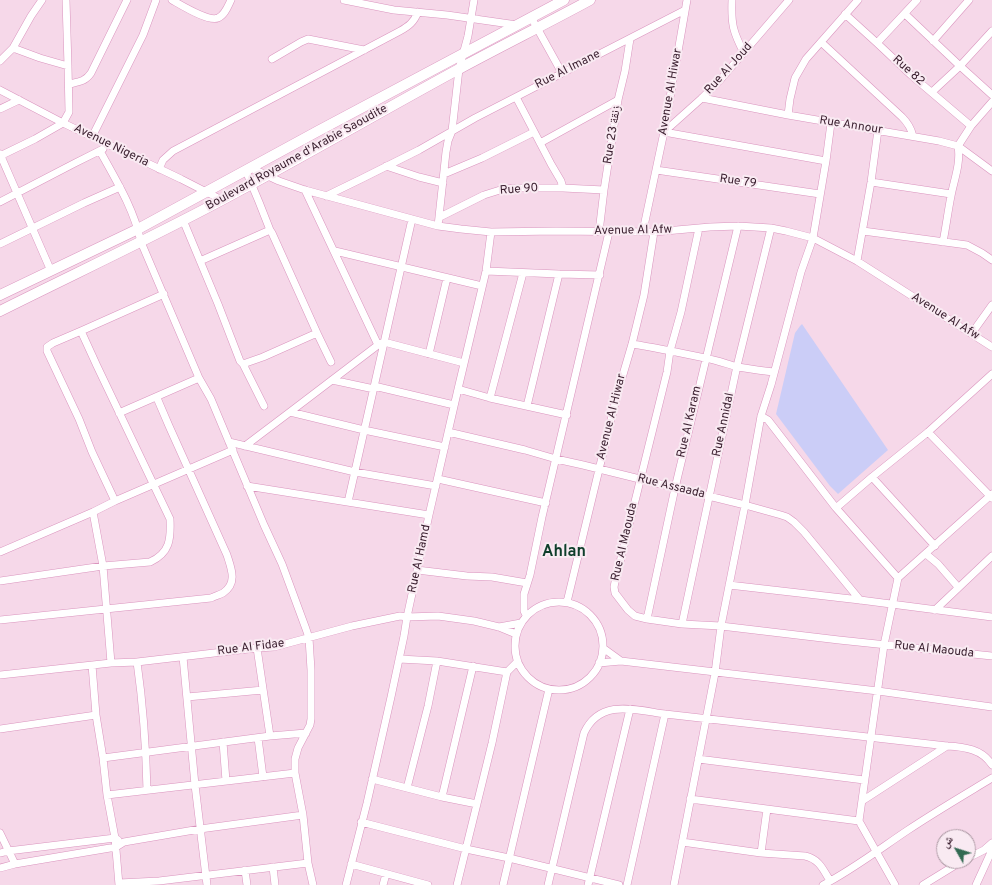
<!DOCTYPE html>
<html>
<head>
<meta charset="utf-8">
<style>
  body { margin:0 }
  #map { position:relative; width:992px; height:885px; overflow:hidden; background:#f6d8e9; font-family:Overpass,"Noto Naskh Arabic",sans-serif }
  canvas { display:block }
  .north { position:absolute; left:936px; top:829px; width:40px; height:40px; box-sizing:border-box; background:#f9eaf2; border:1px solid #ac98a3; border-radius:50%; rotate:309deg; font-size:11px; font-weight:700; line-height:16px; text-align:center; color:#381d2d }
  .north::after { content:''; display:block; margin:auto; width:14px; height:18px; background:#326a52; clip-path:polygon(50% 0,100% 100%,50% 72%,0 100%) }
</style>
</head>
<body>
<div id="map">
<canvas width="992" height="885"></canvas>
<div class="north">ش</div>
</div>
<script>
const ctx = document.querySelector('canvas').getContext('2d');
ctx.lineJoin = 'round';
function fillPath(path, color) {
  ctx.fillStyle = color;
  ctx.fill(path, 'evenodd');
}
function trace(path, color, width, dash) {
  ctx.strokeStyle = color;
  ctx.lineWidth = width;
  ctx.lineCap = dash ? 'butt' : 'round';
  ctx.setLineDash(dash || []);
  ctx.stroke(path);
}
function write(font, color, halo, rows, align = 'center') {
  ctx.font = font + ' Overpass,"Noto Naskh Arabic",sans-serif';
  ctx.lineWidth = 4;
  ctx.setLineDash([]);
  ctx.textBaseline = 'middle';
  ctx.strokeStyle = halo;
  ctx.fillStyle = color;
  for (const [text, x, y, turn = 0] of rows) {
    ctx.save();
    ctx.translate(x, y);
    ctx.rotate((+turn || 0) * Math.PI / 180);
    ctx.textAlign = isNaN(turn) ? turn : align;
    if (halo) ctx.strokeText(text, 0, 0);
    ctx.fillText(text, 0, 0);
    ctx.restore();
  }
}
fillPath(new Path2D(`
  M802,324L888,450L838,494L830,486L776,414L795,333L800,326Z`), '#cbcdf7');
const minor = new Path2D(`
  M172,0C181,5 208,22 218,18C225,15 228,6 231,0
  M344,0L394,10L447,15L517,25
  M732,0C731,24 733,32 744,53
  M845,14L877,43L911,75L971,126
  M905,14L960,66L992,95
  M531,17L562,73
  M933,41L969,0
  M821,42L902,117C908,123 911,128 913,136
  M877,43L917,0
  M13,48L40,58L68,66
  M272,59L301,42L308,39L364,50
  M0,61L13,48L31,16L42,0
  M69,84C78,82 85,82 91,73L127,0
  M0,90L63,123L181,179L222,200
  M932,92L960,66L992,31
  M516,97L551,164L561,181L563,188
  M702,98L788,115L939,141L958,146L992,171
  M0,109L19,100
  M788,115L790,99L795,78L806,59L858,0
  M664,132L702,98L721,79L789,0
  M664,132L826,161
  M92,137L143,35L156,0
  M540,143L618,100
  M100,151C116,180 134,209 141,242L199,378L211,399L229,442L264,525L282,564L306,629L309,638L311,670V719L310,725L298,748L295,759V773L303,815L308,863L313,885
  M0,154L51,271
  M0,156L35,139L63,123L69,112L68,66L66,0
  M386,166L419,177L443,183
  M251,168L279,181L305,190L438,226L461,229L491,232L556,231L654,232L710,227L738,226L771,228L786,231L813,238L857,261L992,347
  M159,169L163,160L173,151L400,31C409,26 414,22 418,12
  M656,170L820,194
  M246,171L259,202L270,230L272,233L317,333L331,362
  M444,174L482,158L534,132
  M871,182L951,194
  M305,190L378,345
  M326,196L361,179L419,150L475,118L685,10
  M0,202L75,163L103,149
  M440,217L484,195L500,190L514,188H563L604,190
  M183,220L218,304L240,361L243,364L264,406
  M438,226L446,152L448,141L452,131L459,69L468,36L474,0
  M699,228L681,312L670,351L667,372L615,582L614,587L615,593L628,610L635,616L647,619L682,624L721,626L839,640L992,656
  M643,231L664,132L687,0
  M863,231L967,245L982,253L992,260
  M599,232L604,190L618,100L625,71L630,39
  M943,242C946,227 948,211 951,196C954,180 961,163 958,146L971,126L992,102
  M0,244L84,203L120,187
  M335,251L482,286
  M200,261L270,230
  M857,261L871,182L878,130
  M486,271L559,274L600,275
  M972,333L992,305
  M632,344C657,348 681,353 705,358C716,360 727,364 738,367C750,369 762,371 774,372
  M429,354L447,278
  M243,364L263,357L317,333
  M332,380L374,389
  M374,386L454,405
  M458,389L490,398L567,415
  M490,398L523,273
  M527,406L559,274
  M290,412L364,430L445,447
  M119,413L199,378
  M761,416L768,420L836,508L898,578
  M448,432L525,450L556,459L583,465L745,505L781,515L787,517L794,522L804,532L860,600
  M928,432L992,498
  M229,442L355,472L436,486
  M245,446L290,412L378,345L384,342L464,363
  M872,477L935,546
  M438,479L546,503
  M247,486L429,515
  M115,501L92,452L79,419L47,351V347L53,343L81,331L164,294
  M348,502L412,219
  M836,508L872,477L928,432L992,374
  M93,512L103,566L111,663
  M0,552L93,512L115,501L233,450
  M926,554L938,564L958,587
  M417,570L467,576L492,577L527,583
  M0,581L103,566L150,562C170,553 171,539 170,519L97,366L81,331
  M729,585L860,600L992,617
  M515 646a44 44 0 1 1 88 0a44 44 0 1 1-88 0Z
  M567,602L617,395L632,344L644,295L654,232
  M935,610L992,556
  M526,615L524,611V594L530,575L542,517L609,232
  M647,619L675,488L738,226
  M0,620L211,598C215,596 219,595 223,593C238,583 231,568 227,555L169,426L157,398
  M682,624L737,366L771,228
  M499,627L521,623
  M257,648L270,736
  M603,648L621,661
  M183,657L195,785L207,885
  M399,659L437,661L507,672
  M137,662C143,704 146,747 147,790
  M599,663L621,661L878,691L992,707
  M92,665L96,715L103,758L107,795L115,838L119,885
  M0,675L111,663L137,662L257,648L274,647L352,626L400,616L407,617L438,616L474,621L499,627L516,634
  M187,697L263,690
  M0,729L96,715
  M258,738L263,777
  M223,742L226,781
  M103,758L270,736L306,733
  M698,759L864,780
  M372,779L442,797L477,804
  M407,788L428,706L437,661
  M107,795L295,773
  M442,797L473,666
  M690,799L859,821
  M862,801L947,746
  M361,822L466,849L509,858L619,885
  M0,833L15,864
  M682,842L761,853L805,856C819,859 823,869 830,881
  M0,853L8,851L115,838L118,840
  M761,853L767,809
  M968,858L984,850L992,843
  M351,864L428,885
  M273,867L275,885
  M0,868L15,864L116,847L124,842L200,829L303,815
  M245,870L247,885
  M119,883L159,881L308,863
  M346,885L367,803L391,697L404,636L407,617L429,515L458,389L486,271L491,232
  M383,885L386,874
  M457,885L492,743L507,672L517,662
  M503,885L549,689
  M548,885L584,733C600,698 636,710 665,714L947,746C965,747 982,749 992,765
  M588,885L630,709
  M627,885L665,714
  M674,885L715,673L721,626L745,505L761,416L771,385L801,272L813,238L826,161L831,123
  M823,885C852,870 881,848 908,830C935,812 964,795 992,778
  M895,885L859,821L884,645L898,578L992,494
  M923,885L962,861
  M976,885L992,850`);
const secondary = new Path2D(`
  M0,295L138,229L318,131L564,0
  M0,311C74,274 149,239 222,200C301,158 378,113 457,70C501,46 546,24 590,0`);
trace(minor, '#da94be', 8);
trace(secondary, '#da94be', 11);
trace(minor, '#fff', 7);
trace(secondary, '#fff', 10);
write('12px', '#381d2d', '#f9eaf2', [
  ["Rue Al Joud",729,69,-48],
  ["Rue Al Imane",568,70,-27],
  ["Rue 82",908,71,42],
  ["Avenue Al Hiwar",671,92,-80],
  ["Rue Annour",851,126,9],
  ["Rue 23 زنقة",613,135,-81],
  ["Avenue Nigeria",111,146,26],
  ["Boulevard Royaume d'Arabie Saoudite",297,158,-29],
  ["Rue 79",738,182,8],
  ["Rue 90",519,190,-4],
  ["Avenue Al Afw",633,231,-1],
  ["Avenue Al Afw",945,317,32],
  ["Avenue Al Hiwar",612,417,-76],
  ["Rue Al Karam",690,422,-77],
  ["Rue Annidal",724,425,-78],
  ["Rue Assaada",671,487,14],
  ["Rue Al Maouda",625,542,-77],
  ["Rue Al Hamd",420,559,-78],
  ["Rue Al Fidae",251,648,-7],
  ["Rue Al Maouda",934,650,6]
]);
write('bold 16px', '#0f3e2b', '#f9eaf2', [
  ["Ahlan",564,553]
]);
</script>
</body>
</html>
